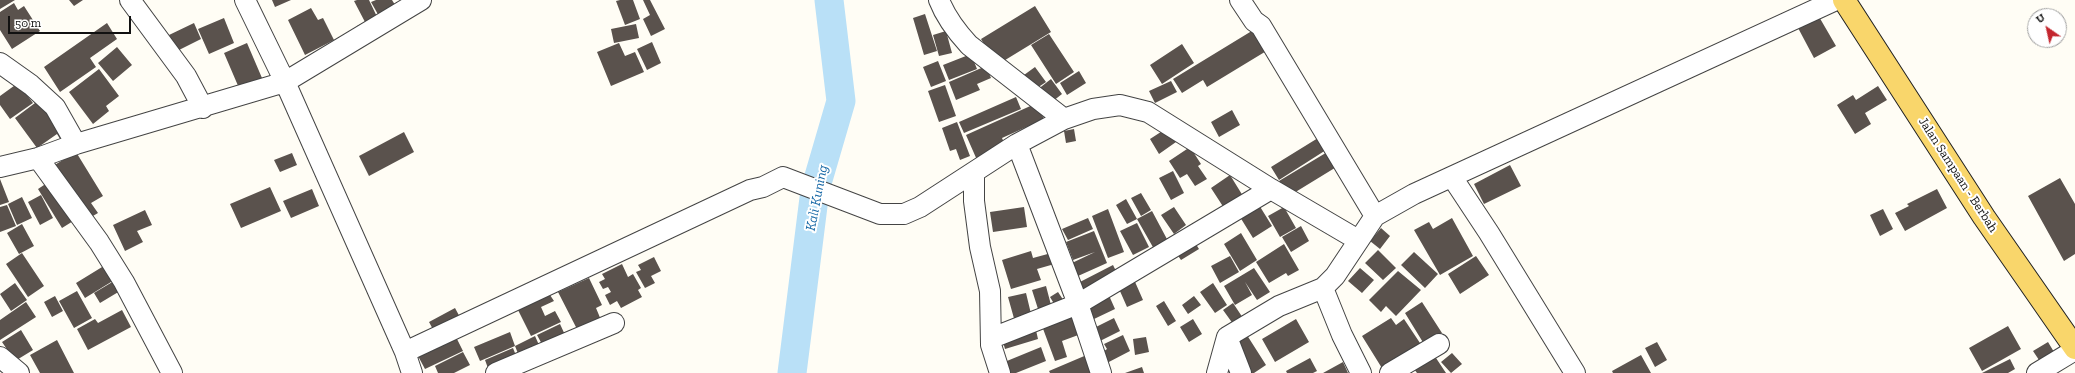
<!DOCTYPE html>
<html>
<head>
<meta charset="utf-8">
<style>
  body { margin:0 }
  #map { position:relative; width:2075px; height:373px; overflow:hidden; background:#fffdf5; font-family:"Zilla Slab",serif }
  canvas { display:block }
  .north { position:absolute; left:2027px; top:8px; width:40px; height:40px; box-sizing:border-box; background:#fff; border:1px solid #a0a0a0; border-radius:50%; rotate:326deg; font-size:11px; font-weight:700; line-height:16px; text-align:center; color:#111 }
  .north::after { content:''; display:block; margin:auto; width:14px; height:18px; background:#c4262e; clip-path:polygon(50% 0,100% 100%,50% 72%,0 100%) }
  .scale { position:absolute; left:8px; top:16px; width:123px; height:18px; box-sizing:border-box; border:2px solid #111; border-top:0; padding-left:5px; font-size:12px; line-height:14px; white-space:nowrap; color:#111; -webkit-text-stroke:3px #fff; paint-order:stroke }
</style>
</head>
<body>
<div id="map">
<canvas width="2075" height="373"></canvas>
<div class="north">U</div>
<div class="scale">50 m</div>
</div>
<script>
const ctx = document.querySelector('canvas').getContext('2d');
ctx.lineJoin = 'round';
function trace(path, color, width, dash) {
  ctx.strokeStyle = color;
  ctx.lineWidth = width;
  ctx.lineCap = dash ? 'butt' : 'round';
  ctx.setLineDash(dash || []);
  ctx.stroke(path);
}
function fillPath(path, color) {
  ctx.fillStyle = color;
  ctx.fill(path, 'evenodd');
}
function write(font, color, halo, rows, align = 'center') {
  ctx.font = font + ' "Zilla Slab",serif';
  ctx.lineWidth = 4;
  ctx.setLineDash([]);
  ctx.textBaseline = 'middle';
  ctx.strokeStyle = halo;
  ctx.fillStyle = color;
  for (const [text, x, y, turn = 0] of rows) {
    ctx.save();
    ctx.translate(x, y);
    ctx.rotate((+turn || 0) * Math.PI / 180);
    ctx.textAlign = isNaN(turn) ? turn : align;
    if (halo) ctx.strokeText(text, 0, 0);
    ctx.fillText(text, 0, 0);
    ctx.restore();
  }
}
trace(new Path2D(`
  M792,373L815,190L841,101L829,0`), '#b9e0f7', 29);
fillPath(new Path2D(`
  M0,0H15L0,9Z
  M69,0H83L74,6Z
  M272,0H291L275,7Z
  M357,0H369L380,23L360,33L357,26L365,22L354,1Z
  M376,0H392L397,8L380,18L371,2Z
  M620,0H633L640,19L625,25L616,1Z
  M643,0H650L665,29L651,36L643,19L650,15Z
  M14,3L18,10L24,6L40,31L12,49L0,30V12Z
  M1035,6L1051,32L997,65L981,39Z
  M311,8L318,20L323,18L334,40L305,55L288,20Z
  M925,14L937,51L924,55L913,18Z
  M1818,15L1836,46L1814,58L1797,26Z
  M224,18L234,43L209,54L198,29Z
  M107,23L117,39L90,58L96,67L60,92L44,67Z
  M194,23L201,39L177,51L169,35Z
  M636,24L639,38L614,43L611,29Z
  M1255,29L1268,50L1207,87L1203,80L1182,93L1173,79Z
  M946,31L952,53L939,56L933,35Z
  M1049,34L1074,72L1056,84L1031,45Z
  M652,42L661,63L647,70L637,49Z
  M247,43L262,78L239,88L224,53Z
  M619,43L625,56L635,52L644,72L611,86L597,52Z
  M1182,44L1194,63L1162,84L1150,65Z
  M117,47L132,65L113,81L98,63Z
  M971,54L977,69L949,80L943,65Z
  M938,61L946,81L931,87L923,67Z
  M986,66L991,78L977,84L980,90L956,100L949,82Z
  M1035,67L1046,82L1034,90L1024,75Z
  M99,69L119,96L106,106L109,111L93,124L69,92Z
  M1079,71L1086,83L1067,95L1060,83Z
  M1051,79L1062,94L1048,105L1037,90Z
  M1171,81L1177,92L1155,103L1149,91Z
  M18,83L33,103L10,119L0,105V96Z
  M945,85L956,116L939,122L928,91Z
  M1878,86L1887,100L1865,113L1871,124L1855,134L1837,105L1853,95L1856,100Z
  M43,97L71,135L62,142L57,134L37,148L15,118Z
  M1016,97L1021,109L964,133L959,122Z
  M1037,103L1044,119L1002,138L1006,147L977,160L966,135Z
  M1232,110L1240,125L1219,137L1211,122Z
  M957,122L970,156L960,160L956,149L950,151L942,128Z
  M1167,128L1176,142L1159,154L1150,139Z
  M1074,129L1076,141L1066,143L1064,131Z
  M404,132L414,152L369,176L359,156Z
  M1318,138L1326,150L1279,180L1271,167Z
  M1190,147L1201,164L1198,166L1207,179L1195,186L1187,174L1180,178L1169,161Z
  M1329,151L1338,166L1289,196L1279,181Z
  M76,152L103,196L91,203L98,213L86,220L53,166Z
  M292,153L297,165L280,172L274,160Z
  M1510,165L1521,186L1484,204L1474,184Z
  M1173,171L1184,193L1171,200L1159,178Z
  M1230,175L1243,196L1224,208L1211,188Z
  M2060,178L2075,204V254L2064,261L2028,196Z
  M0,179L9,202L0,205Z
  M53,179L78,218L62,228L38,189Z
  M270,187L281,211L241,228L230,204Z
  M312,189L319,206L291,218L283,201Z
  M1937,189L1947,208L1905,231L1895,213L1909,206L1907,204Z
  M1141,193L1151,210L1141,216L1131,198Z
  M41,195L53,218L40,225L28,202Z
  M22,197L32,218L17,225L8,204Z
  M1126,199L1137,219L1127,224L1116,205Z
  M7,205L16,226L0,232V207Z
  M1259,205L1272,226L1253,238L1240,217Z
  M1024,207L1027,227L993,232L990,212Z
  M1174,207L1186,225L1174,234L1161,215Z
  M1284,207L1296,228L1280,237L1268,216Z
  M1108,209L1124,252L1108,258L1092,216Z
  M1883,209L1893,229L1880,236L1870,215Z
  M145,210L152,225L137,231L143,242L125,251L113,225Z
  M1152,211L1168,241L1154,249L1137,219Z
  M1088,218L1093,229L1068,240L1062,229Z
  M1452,218L1473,256L1440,275L1414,230L1429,222L1433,229Z
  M1137,223L1149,247L1133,255L1120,231Z
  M22,224L34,246L19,254L7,233Z
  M1301,226L1309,241L1291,252L1282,237Z
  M1381,228L1390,236L1380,249L1370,241Z
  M1094,231L1107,263L1078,276L1072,263L1095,252L1073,260L1066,242Z
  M1241,233L1257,260L1240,271L1224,244Z
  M1192,238L1199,249L1181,260L1174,250Z
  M1284,244L1299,270L1288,276L1286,273L1269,283L1256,262Z
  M1378,250L1396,268L1383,280L1365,263Z
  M1031,251L1033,258L1055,252L1058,263L1037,269L1041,280L1011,289L1002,260Z
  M1414,252L1438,274L1425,288L1401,265Z
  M22,253L44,286L28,297L6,264Z
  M1230,256L1239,272L1220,283L1211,266Z
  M1476,256L1489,275L1460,294L1448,274Z
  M654,257L661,271L651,276L655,283L645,288L636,272L641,270L638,265Z
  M107,264L116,279L85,298L76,283Z
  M622,264L628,277L633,274L641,288L638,290L642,297L621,308L617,301L610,305L605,295L611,292L608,287L603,289L599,282L605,279L602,274Z
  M1113,265L1119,277L1084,294L1078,283Z
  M1254,268L1270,292L1257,300L1245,282L1252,295L1235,305L1224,286Z
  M1360,268L1374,280L1362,293L1348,281Z
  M1398,271L1421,290L1396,316L1386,306L1381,312L1369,300Z
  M1132,275L1143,300L1127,307L1116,282Z
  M119,278L125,288L100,303L94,293Z
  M589,278L602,305L596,308L601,320L578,331L558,292Z
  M15,283L27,300L11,311L0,294Z
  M1213,283L1227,305L1215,313L1200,292Z
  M1046,286L1051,305L1038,309L1032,290Z
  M77,291L92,318L74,328L59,301Z
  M1107,291L1115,309L1094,319L1086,301Z
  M1058,292L1064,301L1056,307L1050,297Z
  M1026,293L1032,318L1015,322L1008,297Z
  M550,295L554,301L541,307L545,316L555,311L561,322L531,336L518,310Z
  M55,296L63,311L52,317L44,302Z
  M1194,296L1201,305L1188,314L1182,305Z
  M1164,301L1176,321L1168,326L1156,306Z
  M26,302L36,317L0,340V320Z
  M1422,302L1442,333L1424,344L1405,313Z
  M1233,303L1245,321L1236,328L1223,310Z
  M455,308L462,321L436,335L429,322Z
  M122,310L131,327L88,350L77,329L95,319L98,323Z
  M1074,315L1081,334L1062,341L1067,357L1055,361L1042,326Z
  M1114,318L1120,331L1100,341L1094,328Z
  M1391,318L1396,325L1404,319L1424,349L1385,373L1362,336Z
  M1193,319L1202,334L1189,342L1180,327Z
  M1296,319L1309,342L1275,362L1262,339Z
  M560,324L566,337L544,348L537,335Z
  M1035,326L1038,339L1005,349L1001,335Z
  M2008,326L2021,349L1982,371L1969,348Z
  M21,330L33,350L15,361L2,342Z
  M510,332L515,346L480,361L474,347Z
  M1245,332L1266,365L1254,373H1252L1231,341Z
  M1123,335L1130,351L1105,364L1100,354L1107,349L1104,344Z
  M535,336L539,345L519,356L515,346Z
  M456,337L463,351L425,369L418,356Z
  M1146,337L1149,352L1135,355L1133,339Z
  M57,340L74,373H40L30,355Z
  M1657,342L1667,360L1655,367L1645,348Z
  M2048,342L2057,357L2043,366L2033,351Z
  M1041,347L1046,361L1016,373H1006L1002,363Z
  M513,348L517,358L489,371L485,360Z
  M463,352L470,365L454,373H438L435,366Z
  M1452,353L1462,364L1451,373L1441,362Z
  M1089,354L1097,373H1050L1049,371Z
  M1434,355L1446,373H1417L1414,369Z
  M1641,355L1651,373H1613L1612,371Z
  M1310,358L1317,371L1313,373H1287L1286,371Z
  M2010,359L2015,369L2008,373H1982Z
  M1343,362L1348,373H1323Z
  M1142,367L1144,373H1125Z`), '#5a524d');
const minor = new Path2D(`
  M130,0L186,76L203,108
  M939,0C946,18 956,31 969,45L1064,119L1093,109L1120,105L1148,112L1271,189L1358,240
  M1240,0L1254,21L1261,26L1375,216
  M0,63L31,85L55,107L76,144
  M1017,144L1078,304L1101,373
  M38,158L99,242L124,282L172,373
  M0,167L38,158L76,144L285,82L245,0
  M974,172V201L980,247L990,291L991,345L1000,373
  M1452,177L1489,233L1575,373
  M1323,288L1335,276L1375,216L1414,194L1836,0
  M1227,337L1241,373
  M992,338L1078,304L1271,189
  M405,352L750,190L763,187L783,177L880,214H904L920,207L1017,144L1064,119
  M0,357L19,373
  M412,373L405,352L285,82L421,0
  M496,373L614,323
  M1217,373L1227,337L1279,306L1323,288L1342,335L1361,373
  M1390,373L1439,344
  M2037,373L2075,350`);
const major = new Path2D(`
  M1844,0L1984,217L2075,348`);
trace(minor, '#444', 22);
trace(major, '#222', 24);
trace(minor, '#fff', 20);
trace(major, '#f9d66b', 22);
write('13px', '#111', '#fff', [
  ["Jalan Sampaan - Berbah",1958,175,57]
]);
write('italic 14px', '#1768a6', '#fff', [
  ["Kali Kuning",817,198,-79]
]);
</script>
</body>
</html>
